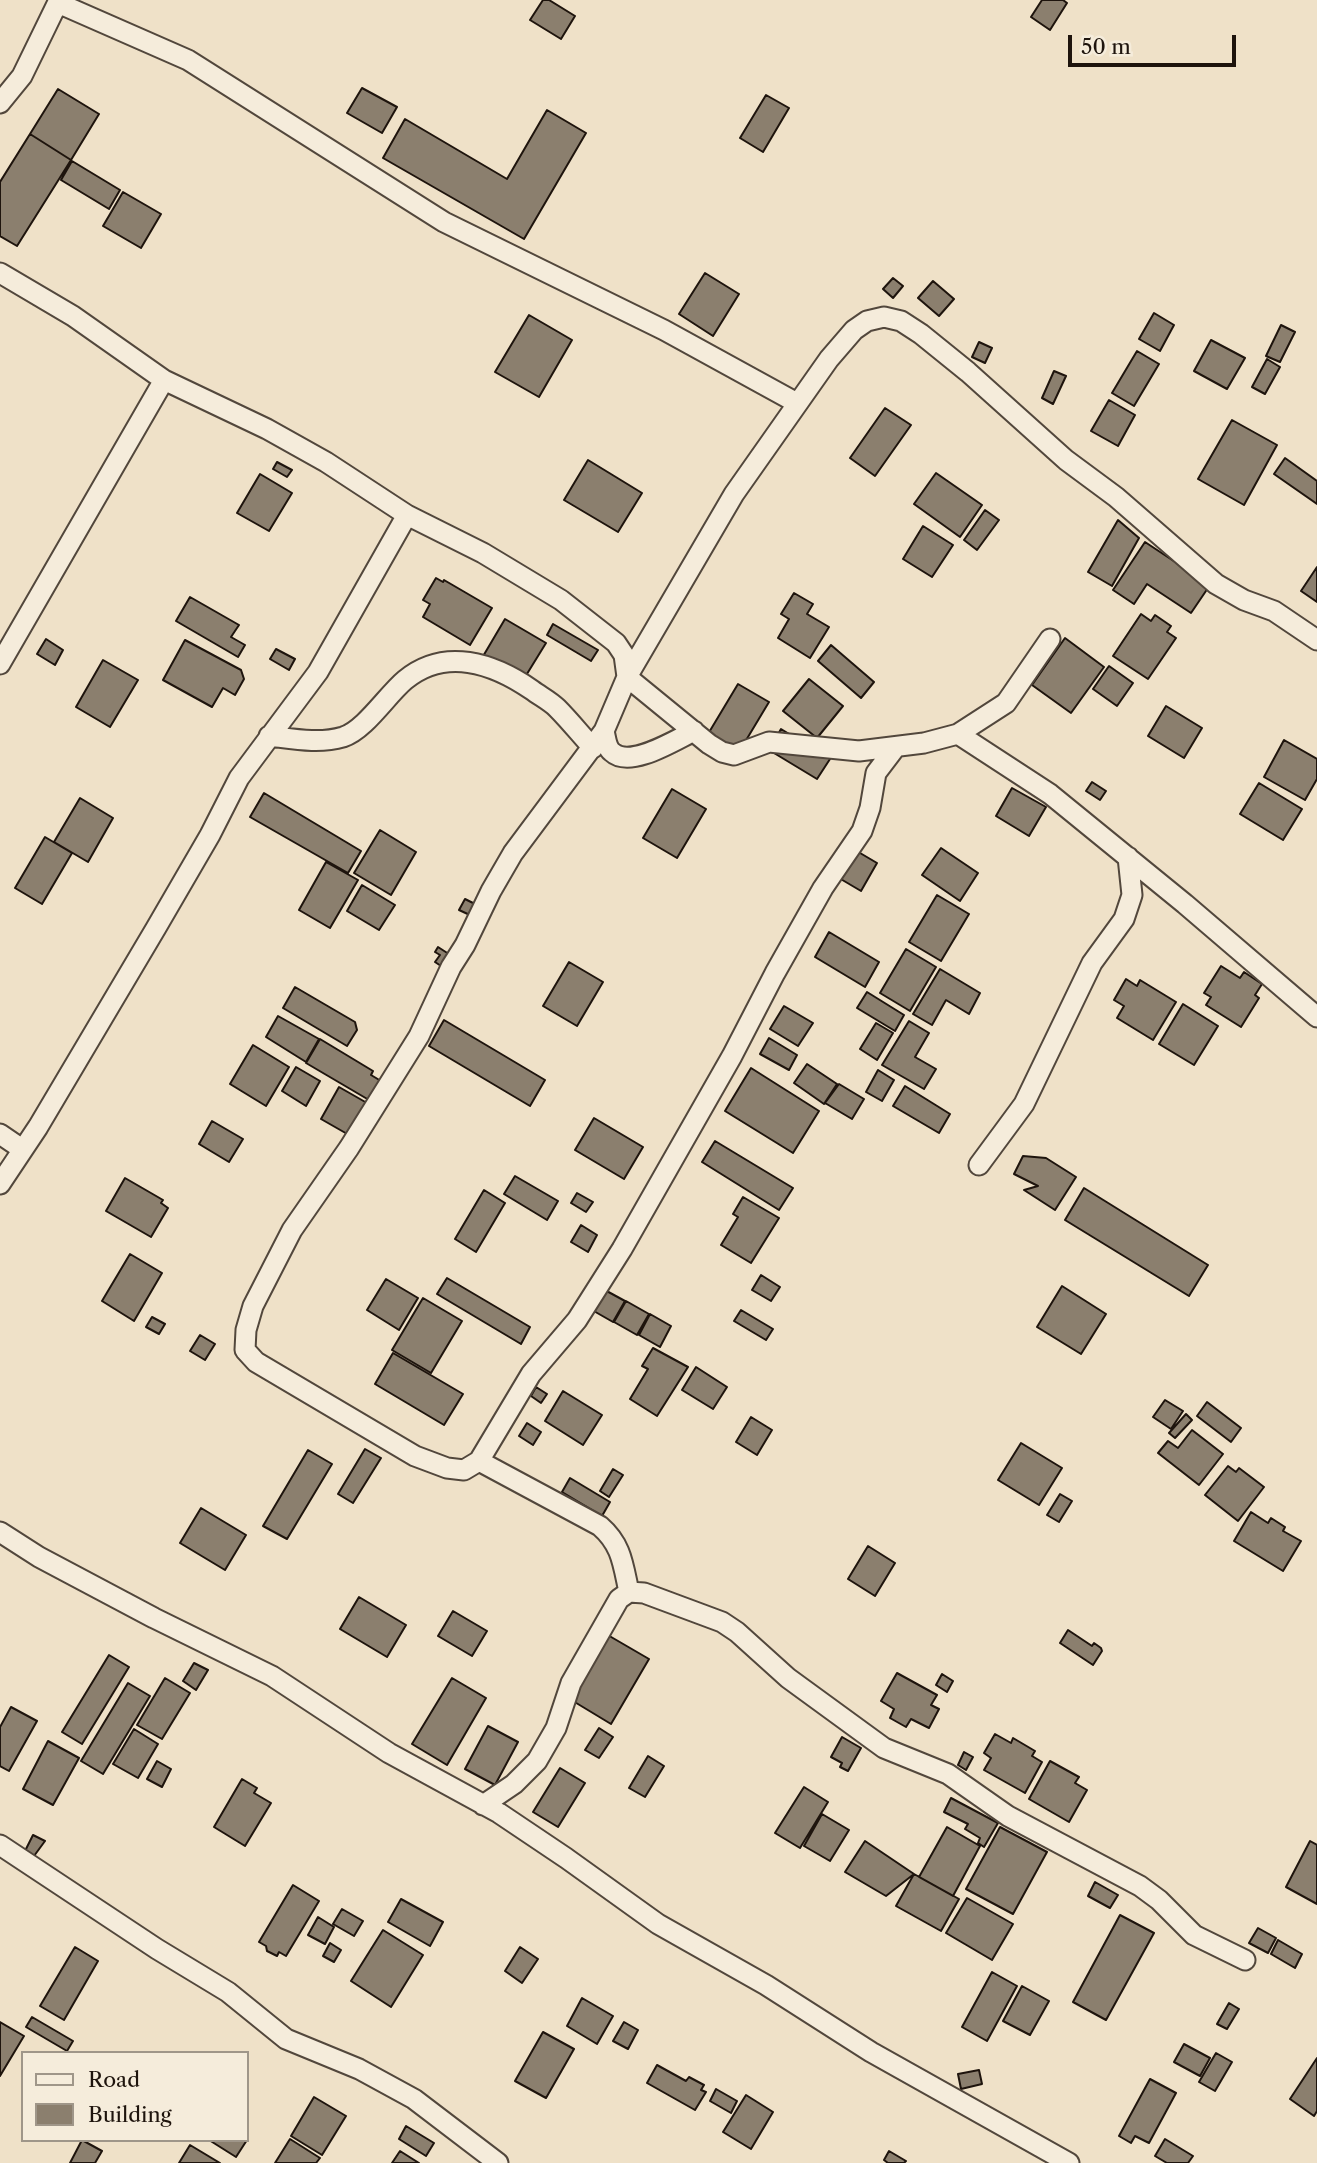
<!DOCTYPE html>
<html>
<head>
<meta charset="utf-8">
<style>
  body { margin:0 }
  #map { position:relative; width:1317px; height:2163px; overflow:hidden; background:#efe1c8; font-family:"Libre Caslon Text",serif }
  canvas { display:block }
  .legend { position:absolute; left:21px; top:2051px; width:228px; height:91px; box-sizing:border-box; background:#f5ecdb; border:2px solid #9f9689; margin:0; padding:9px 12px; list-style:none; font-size:21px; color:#1e140d }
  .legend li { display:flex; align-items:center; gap:14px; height:35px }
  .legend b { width:35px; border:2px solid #9f9689 }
  .scale { position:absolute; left:1068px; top:35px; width:168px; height:32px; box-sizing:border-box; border:4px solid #1e140d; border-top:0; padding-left:9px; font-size:21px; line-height:24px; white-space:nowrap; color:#1e140d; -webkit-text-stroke:5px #f5ecdb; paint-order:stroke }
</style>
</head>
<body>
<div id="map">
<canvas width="1317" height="2163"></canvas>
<ul class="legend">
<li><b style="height:9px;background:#f5ecdb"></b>Road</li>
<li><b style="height:19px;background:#8b7f6e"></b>Building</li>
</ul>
<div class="scale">50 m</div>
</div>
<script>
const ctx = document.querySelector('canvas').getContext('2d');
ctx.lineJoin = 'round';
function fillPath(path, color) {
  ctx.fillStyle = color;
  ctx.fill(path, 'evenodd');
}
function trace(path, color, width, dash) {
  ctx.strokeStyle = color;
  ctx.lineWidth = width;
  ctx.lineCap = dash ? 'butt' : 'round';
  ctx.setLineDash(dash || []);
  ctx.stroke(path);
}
const building = new Path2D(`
  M543,0H549L575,16L561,39L530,20Z
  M1042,0H1063L1067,3L1050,30L1031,17Z
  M362,88L397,107L382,133L347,113Z
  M58,89L99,114L71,160L30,134Z
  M766,95L789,108L763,152L740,138Z
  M547,110L586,133L524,239L383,158L405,119L507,179Z
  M30,134L71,160L17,246L0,236V182Z
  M72,161L120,190L109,209L61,180Z
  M123,192L161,214L141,248L103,226Z
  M705,273L739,294L713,336L679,314Z
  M893,278L903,286L893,298L883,289Z
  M933,281L954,299L939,316L918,298Z
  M1154,313L1174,325L1160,351L1139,339Z
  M529,315L572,340L539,397L495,372Z
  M1281,325L1295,332L1280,362L1266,356Z
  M1211,340L1245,358L1227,389L1194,371Z
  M979,342L992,348L985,363L972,357Z
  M1137,351L1159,364L1134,406L1112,393Z
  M1267,359L1280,367L1265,394L1252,387Z
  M1054,371L1066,376L1053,404L1042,398Z
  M1109,400L1135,415L1118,446L1091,431Z
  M885,408L911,425L875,476L850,458Z
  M1232,420L1277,445L1244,505L1198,479Z
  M1285,458L1317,481V504L1274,474Z
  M588,460L642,493L618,532L564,500Z
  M277,462L292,470L287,477L273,469Z
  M936,473L982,505L960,537L914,504Z
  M260,474L292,493L269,531L237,513Z
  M985,510L999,520L977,550L964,540Z
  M1118,520L1139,538L1112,586L1088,572Z
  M923,526L953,545L932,577L903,559Z
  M1145,542L1210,585L1191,613L1147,584L1134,604L1113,590Z
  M1317,567V602L1301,591Z
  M436,578L443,582L444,580L492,608L470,645L423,617L430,604L423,600Z
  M794,593L813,604L807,614L829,627L810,658L778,638L789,619L781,614Z
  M190,597L239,625L231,637L245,645L238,657L176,621Z
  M1141,614L1151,621L1155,615L1171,626L1167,632L1176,638L1148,679L1113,656Z
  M505,619L546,643L522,682L482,658Z
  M553,624L598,650L591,661L547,635Z
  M1065,638L1104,667L1071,713L1032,685Z
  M46,639L63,650L55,665L37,654Z
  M185,640L241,670L244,679L235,695L223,688L212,707L163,680Z
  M831,645L874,682L861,698L818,661Z
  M276,649L295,659L289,670L270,659Z
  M103,660L138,680L110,727L76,707Z
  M1109,666L1133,683L1117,706L1093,689Z
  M809,679L843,706L817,738L783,711Z
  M738,684L769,702L739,752L708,734Z
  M1166,706L1202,728L1184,758L1148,736Z
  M781,729L830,759L817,779L769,750Z
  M1284,740L1317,759V779L1305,800L1264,777Z
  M1092,782L1106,791L1100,800L1086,791Z
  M1259,783L1302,809L1283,840L1240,814Z
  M1012,788L1046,807L1029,836L996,816Z
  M672,789L706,809L677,858L643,838Z
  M264,793L361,851L348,873L250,817Z
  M80,798L113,818L88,862L54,842Z
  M380,830L416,852L391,895L354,873Z
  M45,837L72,853L42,904L15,888Z
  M941,848L978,873L960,901L922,875Z
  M855,850L877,863L861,891L839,878Z
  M326,862L358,880L330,928L299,910Z
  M362,885L395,905L379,930L347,911Z
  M937,895L969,914L941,961L909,942Z
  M465,899L477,905L472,916L459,910Z
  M829,932L879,962L865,987L815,957Z
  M438,947L455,958L447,970L435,962L440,955L435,952Z
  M906,949L936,967L910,1011L880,993Z
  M569,962L603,982L577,1026L543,1006Z
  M1221,966L1240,978L1244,972L1262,984L1255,995L1259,998L1241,1027L1206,1005L1211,997L1204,993Z
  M940,969L980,993L969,1014L946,1000L932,1025L913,1014Z
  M1126,979L1137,986L1140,980L1176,1002L1153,1040L1117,1018L1124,1006L1114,1000Z
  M295,987L355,1022L357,1030L347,1046L283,1008Z
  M867,992L904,1015L895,1031L857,1008Z
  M1183,1004L1218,1026L1194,1065L1159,1044Z
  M784,1006L813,1023L798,1046L770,1029Z
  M278,1016L319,1039L306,1062L266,1037Z
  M444,1020L545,1080L530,1106L429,1046Z
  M909,1021L929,1033L915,1057L936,1069L924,1089L882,1065Z
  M876,1023L893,1033L877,1060L860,1049Z
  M769,1038L797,1055L789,1070L760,1054Z
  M320,1039L373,1071L371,1075L381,1081L369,1100L306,1063Z
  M253,1045L289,1067L266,1106L230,1084Z
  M807,1064L837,1084L824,1104L794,1083Z
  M296,1067L320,1081L306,1106L282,1091Z
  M751,1068L819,1111L793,1153L725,1111Z
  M878,1070L894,1080L882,1101L866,1092Z
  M839,1084L864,1099L852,1119L825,1103Z
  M905,1086L950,1114L939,1133L893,1106Z
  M339,1087L367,1103L349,1135L321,1119Z
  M594,1118L643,1147L624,1179L575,1150Z
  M212,1121L243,1139L229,1162L199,1144Z
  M715,1141L793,1188L779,1210L702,1162Z
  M1023,1156L1046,1158L1076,1177L1055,1210L1024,1190L1038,1186L1014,1174Z
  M515,1176L558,1201L547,1220L504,1194Z
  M125,1178L163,1200L161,1203L168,1208L151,1237L106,1211Z
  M1084,1188L1208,1265L1189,1296L1065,1220Z
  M484,1190L505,1203L476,1252L455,1239Z
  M577,1193L593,1202L586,1212L571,1203Z
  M743,1197L779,1218L751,1263L721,1245L738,1217L733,1214Z
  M581,1225L597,1235L588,1252L571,1242Z
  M130,1254L162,1273L134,1321L102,1301Z
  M761,1275L780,1287L771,1301L752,1290Z
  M447,1278L530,1327L521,1344L437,1294Z
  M386,1279L418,1298L399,1330L367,1310Z
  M1062,1286L1106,1314L1081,1354L1037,1327Z
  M603,1289L625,1301L613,1322L592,1310Z
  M423,1298L462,1321L431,1373L392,1350Z
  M626,1301L649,1314L637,1335L614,1322Z
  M741,1310L773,1329L766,1340L734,1321Z
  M650,1314L671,1326L660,1347L639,1335Z
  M152,1317L165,1324L159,1334L146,1327Z
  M200,1335L215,1344L205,1360L190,1351Z
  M653,1348L688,1367L657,1416L630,1399L648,1369L642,1366Z
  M393,1353L463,1394L444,1425L375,1384Z
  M696,1367L727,1387L713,1409L682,1390Z
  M536,1387L547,1394L541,1403L531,1396Z
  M563,1391L602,1415L583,1445L545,1421Z
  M1165,1400L1183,1411L1171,1429L1153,1417Z
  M1207,1402L1241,1428L1231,1442L1197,1416Z
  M1186,1414L1192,1420L1175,1438L1169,1433Z
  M751,1417L772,1430L757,1455L736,1442Z
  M527,1423L541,1432L533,1445L519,1436Z
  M1192,1430L1223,1454L1199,1485L1158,1453L1168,1441L1178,1448Z
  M1021,1443L1062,1468L1039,1505L998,1480Z
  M365,1449L381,1458L353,1503L338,1494Z
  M308,1450L332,1464L287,1539L263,1526Z
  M1228,1466L1236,1472L1239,1468L1264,1487L1238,1521L1205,1495Z
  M613,1469L623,1475L609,1497L600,1491Z
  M570,1478L610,1502L602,1516L562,1492Z
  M1060,1494L1072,1501L1059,1522L1047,1515Z
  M201,1508L246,1535L225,1570L180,1543Z
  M1251,1512L1268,1523L1271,1518L1285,1527L1283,1531L1301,1541L1283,1571L1234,1541Z
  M868,1546L895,1563L875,1596L848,1579Z
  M359,1597L406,1625L387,1657L340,1629Z
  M453,1611L487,1631L472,1656L438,1636Z
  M1068,1630L1092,1646L1094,1643L1101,1648L1102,1651L1093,1665L1060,1643Z
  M606,1634L649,1659L611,1724L568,1698Z
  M109,1655L129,1667L82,1744L62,1732Z
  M194,1663L208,1670L196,1690L183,1681Z
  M897,1673L937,1695L931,1705L939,1709L929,1728L911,1719L906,1727L890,1718L894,1709L881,1701Z
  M942,1674L953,1681L947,1692L936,1685Z
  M165,1678L190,1693L162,1739L137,1725Z
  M452,1678L486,1698L447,1765L412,1744Z
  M128,1683L150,1696L103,1774L81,1761Z
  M11,1707L37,1721L9,1771L0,1766V1727Z
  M488,1726L518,1742L495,1785L465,1769Z
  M599,1728L613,1737L599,1758L585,1750Z
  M134,1729L158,1744L138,1778L113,1764Z
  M995,1734L1011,1743L1013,1738L1035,1751L1032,1756L1042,1762L1025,1793L984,1770L991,1758L984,1753Z
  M842,1737L861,1748L848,1771L840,1767L842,1763L831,1757Z
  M48,1741L79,1758L53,1805L23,1789Z
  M964,1752L973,1757L966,1770L958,1765Z
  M648,1756L664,1766L645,1797L629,1788Z
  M157,1761L171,1769L162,1787L147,1779Z
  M1050,1761L1079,1777L1075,1783L1087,1790L1069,1822L1029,1799Z
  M560,1768L585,1783L558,1827L533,1812Z
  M242,1779L257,1788L254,1793L271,1803L245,1846L214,1827Z
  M804,1787L828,1802L800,1848L775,1833Z
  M951,1798L998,1823L984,1847L978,1843L980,1838L965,1829L968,1824L944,1812Z
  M822,1814L849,1830L830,1861L804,1846Z
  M947,1827L980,1846L953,1896L919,1877Z
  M1000,1827L1047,1852L1013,1914L966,1889Z
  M33,1835L45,1841L34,1856L25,1851Z
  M865,1841L914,1874L886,1896L845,1872Z
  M1310,1841L1317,1845V1904L1286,1887Z
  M914,1874L959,1899L941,1931L896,1906Z
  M1095,1882L1118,1895L1110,1908L1088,1896Z
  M293,1885L319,1901L286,1956L279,1952L277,1956L267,1951L266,1946L259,1942Z
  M967,1898L1013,1924L992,1960L946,1933Z
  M401,1899L443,1922L430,1946L388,1922Z
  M342,1909L363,1921L354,1936L333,1924Z
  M1120,1915L1154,1933L1106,2020L1073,2002Z
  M318,1917L334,1927L325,1944L308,1935Z
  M1258,1928L1276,1938L1268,1953L1249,1943Z
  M383,1930L423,1955L391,2007L351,1981Z
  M1278,1940L1302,1954L1295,1968L1271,1954Z
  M330,1943L341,1950L334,1962L323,1956Z
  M75,1947L98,1961L64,2020L40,2006Z
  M520,1947L538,1959L522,1983L505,1971Z
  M992,1972L1017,1986L987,2041L962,2027Z
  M1022,1986L1049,2001L1030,2035L1003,2021Z
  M582,1998L613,2016L597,2044L567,2026Z
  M1229,2003L1239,2009L1227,2029L1217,2024Z
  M32,2017L73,2041L67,2051L26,2027Z
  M0,2022L24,2036L0,2076Z
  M624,2022L638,2030L628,2049L613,2041Z
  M543,2032L574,2049L546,2098L515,2081Z
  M1184,2044L1210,2058L1200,2076L1174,2062Z
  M1216,2053L1232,2062L1215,2091L1199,2082Z
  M1317,2058V2111L1314,2116L1290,2099Z
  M657,2065L686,2081L689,2077L704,2085L701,2090L706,2092L695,2110L647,2083Z
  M979,2070L982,2084L961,2089L958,2074Z
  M1150,2079L1176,2093L1149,2143L1135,2136L1131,2143L1119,2136Z
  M716,2089L737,2101L731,2113L710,2101Z
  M746,2095L773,2112L751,2149L723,2132Z
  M314,2097L346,2116L322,2155L291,2136Z
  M406,2126L434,2143L426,2156L399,2139Z
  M290,2139L320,2158L316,2163H275Z
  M1165,2139L1193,2156L1188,2163H1167L1155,2156Z
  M82,2140L102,2151L95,2163H70Z
  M209,2140H247L236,2157Z
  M190,2145L220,2163H179Z
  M400,2151L419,2163H392Z
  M889,2151L906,2161L904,2163H888L884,2160Z`);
fillPath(building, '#8b7f6e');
trace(building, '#1e140d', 2);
const minor = new Path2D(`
  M58,3L188,60L444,222L664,330L797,403
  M0,103L22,76L59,0
  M0,273L73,316L164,380L267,429L326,462L407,515L483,553L561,600L616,643L624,655L627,677L709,744L722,752L734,755L769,742L859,751L924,743L958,734L1006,703L1050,639
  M0,664L164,380
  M604,731C606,738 606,747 612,752C630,769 675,740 694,731
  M958,734L1050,794L1185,904L1317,1017
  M269,736C294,739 319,744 343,737C365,730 387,695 405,680C445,647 493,663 532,690C540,696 550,701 557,708C570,721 581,735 593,748
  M895,748L876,773L870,808L862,831L823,888L775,973L732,1056L622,1249L577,1320L531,1374L479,1461L464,1470L447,1468L415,1456L256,1362L245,1350L246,1330L253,1306L292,1230L349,1148L419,1036L451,967L465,945L491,891L513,853L604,731L627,677L734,494L829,359L854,330L867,321L884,317L901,321L921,334L968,372L1066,460L1116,497L1216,584L1244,600L1274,611L1317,640
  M0,1134L22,1149
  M979,1165L1024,1104L1092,963L1124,919L1132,895L1128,857
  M0,1184L38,1127L156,928L210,835L239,778L318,672L407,515
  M479,1461L600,1526C622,1545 623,1565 629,1592
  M0,1532L39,1557L154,1618L272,1676L389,1753L499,1813L566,1858L658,1924L766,1985L871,2052L1069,2163
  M483,1805L514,1784L537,1761L556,1728L571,1683L619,1599L629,1592L644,1593L722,1622L737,1632L788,1678L884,1748L948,1774L1008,1816L1140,1886L1159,1900L1194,1935L1245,1960
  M0,1845L157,1949L228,1992L286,2039L359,2069L414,2099L498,2163`);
trace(minor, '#52473c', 23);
trace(minor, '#f5ecdb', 19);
</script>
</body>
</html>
